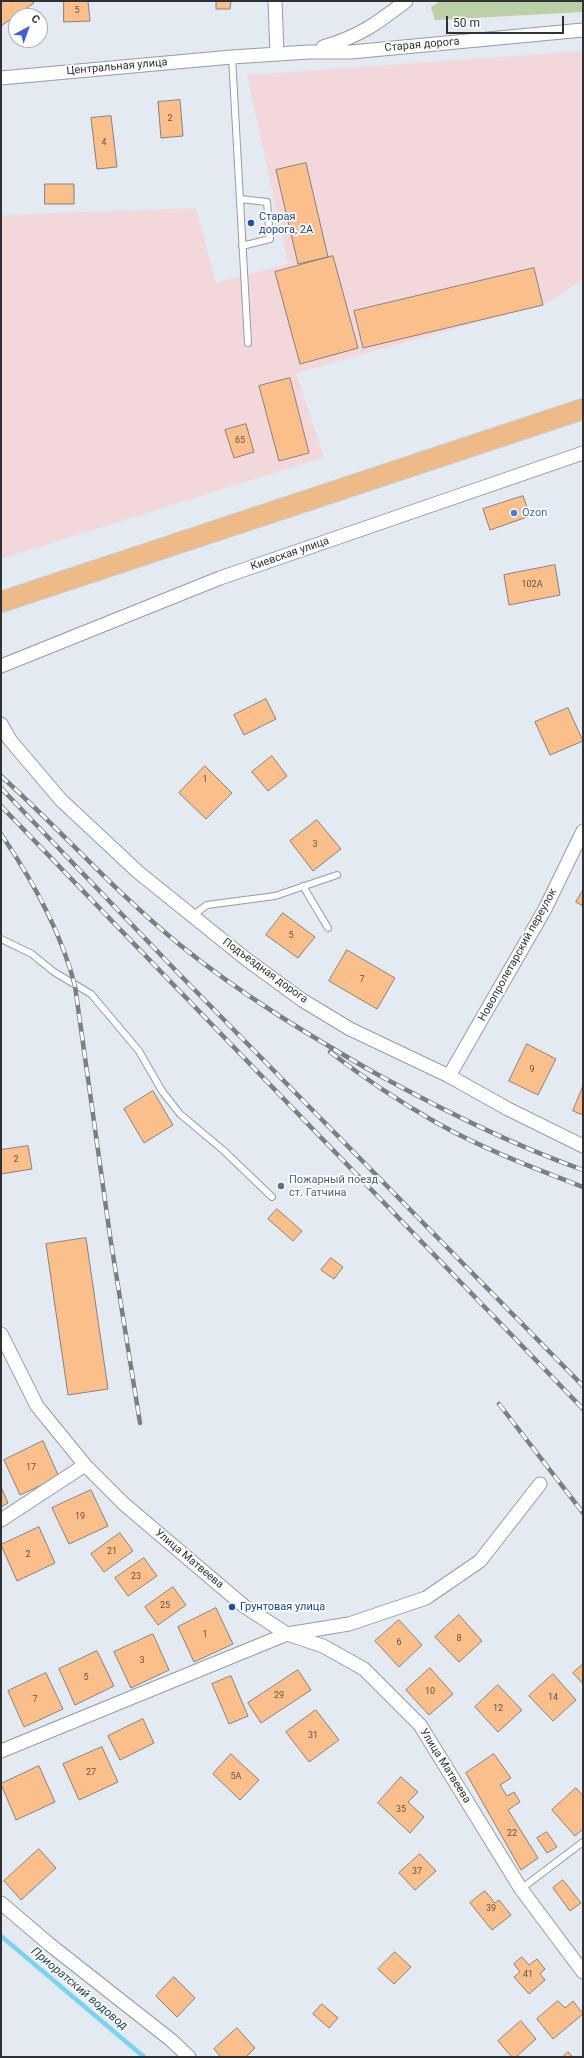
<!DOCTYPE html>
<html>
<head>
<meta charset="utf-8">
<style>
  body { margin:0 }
  #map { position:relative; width:584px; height:2058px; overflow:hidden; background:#e3eaf1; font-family:Roboto,sans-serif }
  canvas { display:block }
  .frame { position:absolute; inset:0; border:2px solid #2f3134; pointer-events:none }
  .north { position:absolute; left:8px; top:8px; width:40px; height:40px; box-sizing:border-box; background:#fff; border:1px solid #acadae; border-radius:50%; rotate:41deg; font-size:11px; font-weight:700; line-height:16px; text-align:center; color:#2f3134 }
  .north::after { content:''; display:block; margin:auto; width:14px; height:18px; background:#455fd2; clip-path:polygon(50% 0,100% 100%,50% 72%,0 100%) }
  .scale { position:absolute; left:446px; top:16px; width:118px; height:18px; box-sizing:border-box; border:2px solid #2f3134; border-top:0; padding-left:5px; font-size:12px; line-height:14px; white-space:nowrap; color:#2f3134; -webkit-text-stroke:3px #fff; paint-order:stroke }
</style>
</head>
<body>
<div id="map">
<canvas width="584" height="2058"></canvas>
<div class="frame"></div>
<div class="north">С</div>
<div class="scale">50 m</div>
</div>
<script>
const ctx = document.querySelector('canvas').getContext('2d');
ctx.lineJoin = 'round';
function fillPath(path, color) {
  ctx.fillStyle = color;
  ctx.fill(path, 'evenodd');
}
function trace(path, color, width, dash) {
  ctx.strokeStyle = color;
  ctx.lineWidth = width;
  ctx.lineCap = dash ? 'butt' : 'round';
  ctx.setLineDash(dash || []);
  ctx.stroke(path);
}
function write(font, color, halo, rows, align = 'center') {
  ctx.font = font + ' Roboto,sans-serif';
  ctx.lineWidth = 3.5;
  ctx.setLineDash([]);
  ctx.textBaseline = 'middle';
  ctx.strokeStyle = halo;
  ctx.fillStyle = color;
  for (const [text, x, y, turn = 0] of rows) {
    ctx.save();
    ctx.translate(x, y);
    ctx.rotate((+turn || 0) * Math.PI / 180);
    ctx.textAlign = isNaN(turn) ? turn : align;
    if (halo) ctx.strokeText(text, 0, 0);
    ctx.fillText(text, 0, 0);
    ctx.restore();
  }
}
fillPath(new Path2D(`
  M583,51V279L550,302L296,373L324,457L1,559V215L196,208L216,283L288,264L247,75Z`), '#f2d8da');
fillPath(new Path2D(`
  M440,1H583V12L435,20L431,7Z`), '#bbd0a6');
trace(new Path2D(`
  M1,1936L144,2057`), '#79d4f1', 4.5);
const building = new Path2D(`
  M1,1H32L34,3L1,26Z
  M64,1H88L90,21L64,22Z
  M214,1H231L230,9H216V1Z
  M180,100L183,136L161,138L158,102Z
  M111,116L117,167L97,169L91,118Z
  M306,163L328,257L298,264L276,170Z
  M45,184H74V204H45Z
  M333,256L358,348L300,364L275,272Z
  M534,268L543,305L363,348L354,311Z
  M290,378L309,453L279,461L259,386Z
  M246,424L254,452L234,458L225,430Z
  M523,496L530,516L490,530L483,509Z
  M555,565L560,595L509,605L504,575Z
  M266,699L276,719L244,735L234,715Z
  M568,708L583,741L550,755L535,722Z
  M272,756L287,776L268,791L252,772Z
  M205,766L232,793L206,819L179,793Z
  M317,820L341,849L313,871L290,841Z
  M583,890V906L576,902Z
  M283,913L315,937L298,958L266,935Z
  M347,950L395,978L377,1009L329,981Z
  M527,1044L556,1059L538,1095L509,1081Z
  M583,1086V1115L573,1111Z
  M153,1091L173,1125L144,1143L124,1109Z
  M28,1146L32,1169L1,1174V1150Z
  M277,1209L302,1231L293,1241L268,1219Z
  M86,1238L108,1389L68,1395L46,1244Z
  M331,1258L343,1267L334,1279L321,1270Z
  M43,1441L59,1477L20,1495L4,1460Z
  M1,1487L8,1503L1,1507Z
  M91,1490L108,1526L69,1544L52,1508Z
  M39,1527L55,1563L17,1581L1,1545Z
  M120,1533L133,1551L104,1572L91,1554Z
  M144,1558L157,1576L128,1596L115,1578Z
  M173,1587L186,1605L158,1625L145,1607Z
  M216,1608L233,1644L194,1662L178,1627Z
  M459,1615L482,1641L459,1662L435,1637Z
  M399,1620L422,1645L399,1667L375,1641Z
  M153,1634L169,1670L131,1688L114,1652Z
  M97,1651L114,1686L75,1705L59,1669Z
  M583,1664V1684L573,1673Z
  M430,1668L453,1694L429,1715L406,1690Z
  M298,1670L311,1690L261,1723L248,1703Z
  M46,1673L63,1709L24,1727L8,1691Z
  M553,1674L576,1700L553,1721L529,1696Z
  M231,1676L248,1716L229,1724L212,1684Z
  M498,1685L522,1710L498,1732L475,1707Z
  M316,1710L339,1740L309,1762L286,1732Z
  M143,1719L154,1743L120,1760L108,1736Z
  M102,1747L118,1782L79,1800L63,1764Z
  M231,1754L259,1780L240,1800L213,1774Z
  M494,1754L511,1778L500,1785L507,1796L514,1792L520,1802L508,1810L538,1858L521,1870L466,1773Z
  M39,1766L55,1802L16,1820L1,1784Z
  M401,1777L418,1792L408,1802L424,1817L410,1833L378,1803Z
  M576,1788L583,1796V1829L575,1836L552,1810Z
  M547,1832L557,1847L547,1853L537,1838Z
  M39,1849L56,1868L21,1900L4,1881Z
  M420,1854L436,1871L415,1890L399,1873Z
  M563,1880L581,1903L570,1911L553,1888Z
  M485,1891L495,1903L499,1900L511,1915L492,1930L470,1903Z
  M395,1952L411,1967L394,1984L378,1969Z
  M522,1957L529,1965L537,1959L545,1969L540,1974L545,1980L529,1994L514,1977L520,1972L514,1964Z
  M174,1977L195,1998L177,2017L156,1996Z
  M558,2001L565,2008L573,2001L583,2014L553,2039L537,2019Z
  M322,2004L338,2018L329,2028L313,2014Z
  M521,2021L536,2039L516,2057H512L498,2041Z
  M237,2028L255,2048L246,2057H221L214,2049Z
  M568,2052L573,2057H563Z`);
fillPath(building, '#fbbf8c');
trace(building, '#88817b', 1);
const service = new Path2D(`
  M232,57L248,343
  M240,199L267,202L270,239L242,246
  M303,886L328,928
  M192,916L207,905L275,896L337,875
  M1,939L32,954L54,972L91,994L139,1051L162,1091L180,1114L223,1150L272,1197
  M521,1889L583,1842`);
const minor = new Path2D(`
  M275,1L277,54
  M323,47C360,36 376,24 406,1
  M1,78L232,57L309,52H351L583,30
  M1,666L220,578L583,453
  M1,724L10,740L61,800L138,872L246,959L302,1000L350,1029L449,1076L508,1109L583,1146
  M449,1076L545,909L583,831
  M1,1334L37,1406L85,1465L124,1504L244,1606L287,1634L323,1646L364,1669L420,1725L521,1889L583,1972
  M1,1520L85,1465
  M1,1751L287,1634L349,1624L426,1598L480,1561L540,1484
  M1,1903L49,1944L171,2040L189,2057`);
const primary = new Path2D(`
  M1,602L583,409`);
trace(service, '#959ca2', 8);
trace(minor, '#959ca2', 15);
trace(primary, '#c9c9ca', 22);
trace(service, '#fff', 6);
trace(minor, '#fff', 13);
trace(primary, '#eb8', 20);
const rail = new Path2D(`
  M1,776C62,831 116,893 180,945C239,993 307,1034 373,1072C441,1109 510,1144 583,1170
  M1,788L182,977L583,1386
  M1,806L583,1409
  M1,834C33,881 61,931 75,986L110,1236L140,1423
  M330,1052C364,1078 400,1102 437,1123C483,1149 534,1168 583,1187
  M499,1404L583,1513`);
trace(rail, '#7b7f84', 4.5);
trace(rail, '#fff', 3, [9]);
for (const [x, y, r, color] of [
  [251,223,4,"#1a4fb4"],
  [514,513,4,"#3f7fe0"],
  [281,1186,4,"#5c6f8a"],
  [232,1607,4,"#1a4fb4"]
]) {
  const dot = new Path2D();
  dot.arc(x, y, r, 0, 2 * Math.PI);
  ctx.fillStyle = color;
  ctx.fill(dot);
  trace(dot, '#fff', 1.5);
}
write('9px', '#62544a', null, [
  ["5",77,11],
  ["2",170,119],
  ["4",104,143],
  ["65",240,441],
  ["102А",532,585],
  ["1",205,780],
  ["3",315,845],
  ["5",291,936],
  ["7",362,980],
  ["9",532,1070],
  ["2",16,1160],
  ["17",31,1468],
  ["19",80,1517],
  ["21",112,1552],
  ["2",28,1555],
  ["23",136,1577],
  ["25",165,1606],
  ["1",205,1635],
  ["8",459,1639],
  ["6",399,1643],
  ["3",142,1661],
  ["5",86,1678],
  ["10",430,1692],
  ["29",279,1696],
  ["14",553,1698],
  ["7",35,1700],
  ["12",498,1709],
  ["31",313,1736],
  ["27",91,1773],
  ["5А",236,1777],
  ["35",401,1810],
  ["22",512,1834],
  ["37",417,1872],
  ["39",491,1909],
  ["41",528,1975]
]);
write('11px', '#2f3134', '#fff', [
  ["Старая дорога",422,45,-5],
  ["Центральная улица",117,67,-5],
  ["Киевская улица",290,554,-19],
  ["Новопролетарский переулок",518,955,-61],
  ["Подъездная дорога",265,971,36],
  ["Улица Матвеева",189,1559,40],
  ["Улица Матвеева",445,1766,58]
]);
write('11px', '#164399', '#fff', [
  ["Старая",259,217],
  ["дорога, 2А",259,230],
  ["Грунтовая улица",240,1607]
], 'left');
write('11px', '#366cbe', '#fff', [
  ["Ozon",522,513]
], 'left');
write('11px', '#4e5e75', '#fff', [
  ["Пожарный поезд",289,1180],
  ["ст. Гатчина",289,1193]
], 'left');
write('italic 12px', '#224b58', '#fff', [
  ["Приоратский водовод",79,1989,40]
]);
</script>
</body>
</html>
